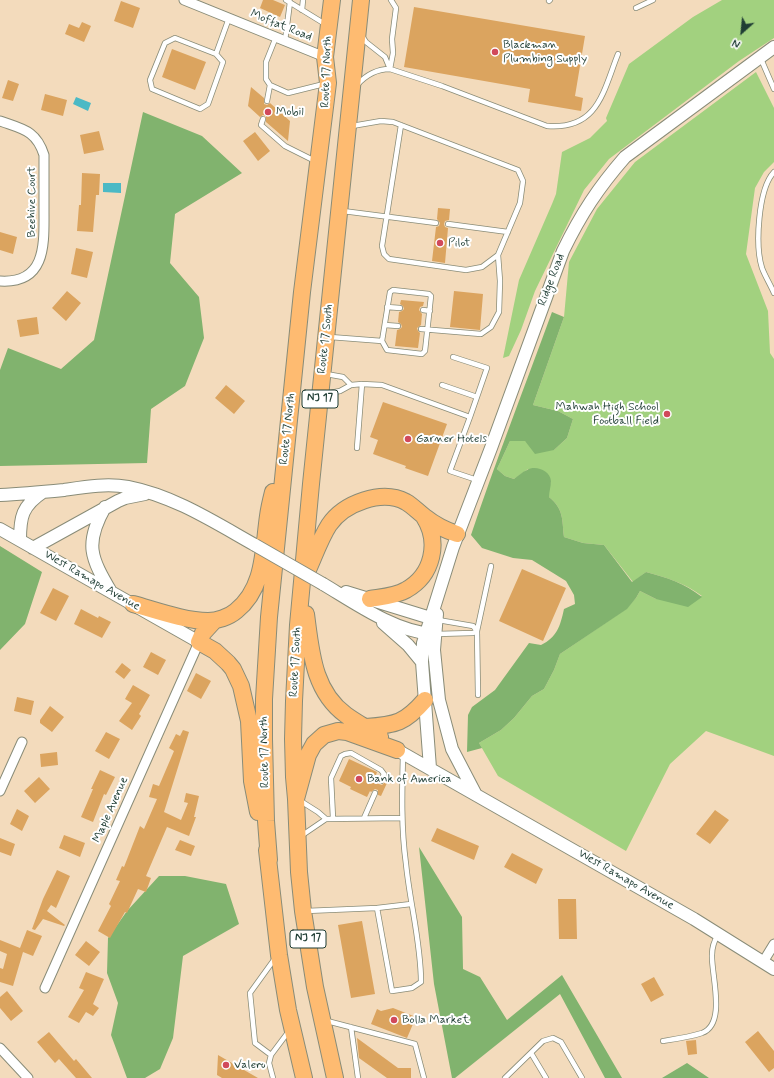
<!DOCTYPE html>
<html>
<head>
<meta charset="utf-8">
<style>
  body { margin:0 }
  #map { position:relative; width:774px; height:1078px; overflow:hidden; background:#f3dbbc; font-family:Mynerve,sans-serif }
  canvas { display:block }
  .north { position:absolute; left:722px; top:12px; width:40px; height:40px; -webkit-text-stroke:3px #fff; paint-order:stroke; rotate:207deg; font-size:11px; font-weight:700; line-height:16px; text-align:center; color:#1f3d34 }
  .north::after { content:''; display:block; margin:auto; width:14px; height:18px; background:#1f3d34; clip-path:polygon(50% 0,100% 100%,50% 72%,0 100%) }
</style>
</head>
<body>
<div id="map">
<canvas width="774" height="1078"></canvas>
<div class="north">N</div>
</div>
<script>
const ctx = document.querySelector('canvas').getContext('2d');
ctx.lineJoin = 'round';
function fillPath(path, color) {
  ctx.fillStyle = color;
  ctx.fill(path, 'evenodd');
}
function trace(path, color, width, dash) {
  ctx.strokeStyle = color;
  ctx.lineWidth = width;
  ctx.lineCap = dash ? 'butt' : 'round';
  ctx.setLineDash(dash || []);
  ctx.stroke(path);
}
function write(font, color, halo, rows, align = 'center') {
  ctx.font = font + ' Mynerve,sans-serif';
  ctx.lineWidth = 4;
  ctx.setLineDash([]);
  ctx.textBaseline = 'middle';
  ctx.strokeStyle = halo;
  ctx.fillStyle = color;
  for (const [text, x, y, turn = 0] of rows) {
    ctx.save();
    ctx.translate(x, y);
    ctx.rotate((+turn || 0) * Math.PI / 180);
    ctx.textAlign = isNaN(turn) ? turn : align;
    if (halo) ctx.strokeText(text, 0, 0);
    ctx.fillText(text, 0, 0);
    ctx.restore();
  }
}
fillPath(new Path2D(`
  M722,0H774V38L739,61L609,159L584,190L535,291L521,330L509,356L503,358L519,280L552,204L556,194L562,152L590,138L607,121L606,118L629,64L693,17Z
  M756,72L774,108V162L764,172L755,188L746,254L768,311L770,353L774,359V756L706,731L670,764L626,851L498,776L479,743L501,730L514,718L532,696L544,689L554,670L560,654L626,609L636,598L640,591L656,599L702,596C684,583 668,578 646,572L633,582L604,545L583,543L564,537C562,520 564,509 549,497V489L551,481L528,469L514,479L505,476L497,469L510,441H525L554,450L567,438L573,419L558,411L533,405L564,317L569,262L597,209L635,162Z`), '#a2d17f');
fillPath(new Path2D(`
  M143,112L202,136L242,173L175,214L170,263L199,297L204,338L185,386L151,409L147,463L0,466V370L8,348L61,369L94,340Z
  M552,312L564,317L533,405L558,411L573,419L567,438L554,450L535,454L525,441H510L497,469L505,476L514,479C518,476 522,472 527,470C535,465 550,470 551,481C551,486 549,492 549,497C564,509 562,520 564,537L583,543L604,545L632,582L646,572C668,578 684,583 702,597L688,607L656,599L640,591L636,598L627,609L560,654L554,670L544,689L532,696L514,718L501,730L479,743L482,748L467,752L468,715L472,707L495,690L529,643L541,645C557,637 560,627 564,609L575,604L574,595L566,581L532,560L513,558L482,548L471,535C496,460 525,386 552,312Z
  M0,546L42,572L25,624L0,650Z
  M419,847L462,917L463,969L480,977L507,1020L562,975L622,1078H605L560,994L455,1078H452L434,984Z
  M159,876H185L226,884L239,924L183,956L173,1038L160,1069L145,1078H127L111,1035L118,1003L107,973L108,938L127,911Z
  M687,1063L709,1078H662Z`), '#81b36e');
fillPath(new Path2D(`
  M76,97L91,103L88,111L73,104Z
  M103,183H121V193L103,192Z`), '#4bb9c5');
fillPath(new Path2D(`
  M263,0H273L285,5L280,17L260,8Z
  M121,1L140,8L133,28L114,21Z
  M414,7L585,36L575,96L583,98L581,111L528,102L530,89L404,67Z
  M82,22L91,26L84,42L65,34L69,24L79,28Z
  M172,49L206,62L195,90L162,77Z
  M8,80L19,84L13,101L2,98Z
  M251,87L264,98V104L267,105L270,103L290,121L288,141L266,122V116L263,115L260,117L248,106Z
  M45,94L67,100L63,116L41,110Z
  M99,131L104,150L84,154L80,135Z
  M255,132L270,151L258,161L243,141Z
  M82,173L100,174L99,195H96L93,232L77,231L79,205H81Z
  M438,208L450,209L449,220L445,221L444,224L445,227L448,228L445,263L432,261L436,227L439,226L440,223L437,219Z
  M0,232L17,237L13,254L0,250Z
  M76,248L93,252L87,278L71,274Z
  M67,291L81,303L66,321L52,308Z
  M454,291L483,294L480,330L450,327Z
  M401,300L424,302L423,306L420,307L419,310L422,314L421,325L417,328L418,331L420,333L418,348L395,346L397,330L400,329L402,327L401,324L398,322L399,312L402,311L404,309L403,306L400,304Z
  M37,317L39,334L20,337L17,320Z
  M226,385L245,401L234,414L215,398Z
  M383,402L447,424L428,476L405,468L406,466L373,454L378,440L370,437Z
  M522,569L566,588L543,641L499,621Z
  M53,588L69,596L56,621L40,613Z
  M81,609L98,618L99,616L111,622L102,638L74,624Z
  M151,652L166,660L158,675L143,667Z
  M122,663L131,670L124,679L115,672Z
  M196,673L211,681L201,699L187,691Z
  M133,685L150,695L139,714L141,716L132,730L119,721L132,703L125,699Z
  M17,697L34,701L31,715L14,711Z
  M50,706L64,717L52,732L40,723V720Z
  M183,730L189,732L164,812L181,820L188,803L184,802L186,793L199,796L194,817H196L189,836L167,827L146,876L151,878L146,892L138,889L127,913L125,912L110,938L98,931L111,906L109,904L120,881L116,880L122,866L124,867L140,826L144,829L157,799L149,797L153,784L159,786L174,751L169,748L176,734L180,736Z
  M106,732L120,739L109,759L95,751Z
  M57,752L58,765L41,767L40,754Z
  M349,759L377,772L375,778L378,779L377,782L379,784L382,785L385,782L387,783L381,796L378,795V790L375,789L371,792L370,791L367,797L350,789L351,787L339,781Z
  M100,770L115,777L106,795L104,794L93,822L81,817L93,789H91Z
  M39,777L50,789L35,803L24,791Z
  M17,809L29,816L22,831L10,824Z
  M715,810L729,820L710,844L696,834Z
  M437,828L479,846L474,860L431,841Z
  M64,835L85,843L80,857L59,848Z
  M0,838L15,844L11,856L0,852Z
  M180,840L195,846L191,856L175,850Z
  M512,853L543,869L536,884L504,867Z
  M57,870L70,876L56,908L51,905L47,911L65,925L64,926L43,919L35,930L32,929L43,899Z
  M558,899H576L577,939H559Z
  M362,921L375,994L351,998L338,925Z
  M27,930L42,936L33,956L23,952L13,986L0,982V968L3,969L7,954L0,951V940L20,948Z
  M86,941L100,952L89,966L75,955Z
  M86,972L104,979L93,1004L99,1008L93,1016L86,1012L79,1023L68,1017L84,990L79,988Z
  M654,977L664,995L651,1002L641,984Z
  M7,991L23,1011L11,1021L0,1008V997Z
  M393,1008L416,1017L407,1038L371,1024L377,1009L381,1011Z
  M758,1031L774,1051V1068L769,1072L745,1042Z
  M49,1032L74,1061L76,1059L92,1078H76L59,1059L55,1063L37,1042Z
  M357,1038L398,1068H411V1078H387L359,1058Z
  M696,1040L697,1054L688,1055L686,1041Z
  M218,1055L258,1078H222L217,1075Z`), '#dba45f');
const service = new Path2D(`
  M286,0L325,24
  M549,1L550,0
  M636,8L653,0
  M302,10L303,0
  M362,36L366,42L385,57L390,69
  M276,37L266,62V79L270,85L288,93L324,84
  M285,41L290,2
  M216,54L175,38L165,43L150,80L152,89L200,109L208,104L223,62L216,54L229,18
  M761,59L774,89
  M390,69L393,53L392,39L396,8L391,0
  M357,85C366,75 377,69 390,69L442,86L547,126C598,130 603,92 618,54
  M267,101L270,85
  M263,119L261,125L285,146L315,161
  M352,126L381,121L393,122L518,170L523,181L520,203L498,255L482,267L466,270L389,259L384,254L382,246L401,125
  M774,172C758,189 755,246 762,268C765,276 770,284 774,293
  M343,211L436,223
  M448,224L508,232
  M393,290L429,294L431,296L425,351L422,354L387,350L382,341L390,292Z
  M387,307L400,308
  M423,310L430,311
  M385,325L398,326
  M421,329L481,334L491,327L499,312L500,281L498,255
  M330,337L382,341
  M453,357L487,368L470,417
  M326,374L343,377L351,385
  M442,385L477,397
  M324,394L340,391L351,385L362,384L382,385L470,417L450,471L477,480
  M357,448L362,384
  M436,634L473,633L477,631L473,626L438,620
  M478,695L477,631L491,566
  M299,800L318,812L326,819
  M333,818L331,778L341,756L345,754L351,753L381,770L384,774L381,781
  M364,818L375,793
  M301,836L326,819L402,818
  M377,908L411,904
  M306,911L377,908L392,991L412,988L421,982C421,943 410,904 406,864C401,828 402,792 403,755
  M327,1021L415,1044L424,1078
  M351,1027L358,1078
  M663,1041C676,1039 690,1037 702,1033C727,1024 711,974 712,955C712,947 714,941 718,935
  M531,1053L546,1078
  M271,1055L255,1043L250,993L276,957
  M273,1078L269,1063L271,1055L289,1031
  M505,1078L543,1041L553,1038L561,1042L582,1078`);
const minor = new Path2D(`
  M184,0L325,57
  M0,121C22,129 36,130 44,155C44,173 44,192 44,210C44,243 47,284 0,281
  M0,791L22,742
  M763,962L774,944
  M45,988L199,642
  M0,1048L28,1078`);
const tertiary = new Path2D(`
  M0,495C21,494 43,492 64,490C84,487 107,483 128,487C174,496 214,522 255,545
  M105,507C84,544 91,558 111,592
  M0,529L199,642
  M20,540C20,517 22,506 43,492
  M33,548L118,501L125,498L145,494
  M323,584C355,603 394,631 432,634
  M346,592L437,620
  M437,614L434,650L439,700L452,749L476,795
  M383,623L408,645L422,662
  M397,750L694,919L774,969
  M430,768L422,662L423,643L453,547L491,448L563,251C581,214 598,188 625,157L774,47`);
const trunk = new Path2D(`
  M307,572C314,557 320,539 329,525C344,503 382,489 406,502C413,506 418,512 425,517C435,525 445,530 457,534
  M370,599C382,597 396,596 406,590C433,575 440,542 424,517
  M133,604C155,610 185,621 208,621C217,621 229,617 236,611C265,588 263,550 268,516C269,508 271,500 273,492
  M306,614C311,651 313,691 346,715C357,723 369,729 380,737
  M214,621L203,633L199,642L215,651L228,663L233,669L241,686L249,721L252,781L258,812
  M366,727C396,725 405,723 425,700
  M296,799L294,777L293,739L294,701L298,625L311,484L361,0
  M267,850L279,955L288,1010L304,1078
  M269,860L266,821L264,739V699L269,617L302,292L328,83L325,57L332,0
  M335,1078L315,987L303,911L299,872L296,799L308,755L314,744L324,735L338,731L347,732L397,750`);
trace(service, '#898c78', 6);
trace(minor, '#898c78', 11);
trace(tertiary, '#898c78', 14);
trace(trunk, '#898c78', 18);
trace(service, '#fff', 4.5);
trace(minor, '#fff', 9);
trace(tertiary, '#fff', 12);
trace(trunk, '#febb71', 16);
const tertiaryBridge = new Path2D(`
  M255,545L323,584`);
trace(tertiaryBridge, '#898c78', 14, []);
trace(tertiaryBridge, '#fff', 12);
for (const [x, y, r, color] of [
  [495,52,4,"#d1495b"],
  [268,112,4,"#d1495b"],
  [440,243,4,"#d1495b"],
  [667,414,4,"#d1495b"],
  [408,439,4,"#d1495b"],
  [359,779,4,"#d1495b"],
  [394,1020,4,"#d1495b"],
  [226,1065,4,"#d1495b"]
]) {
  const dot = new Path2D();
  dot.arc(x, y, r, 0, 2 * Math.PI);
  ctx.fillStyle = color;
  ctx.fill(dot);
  trace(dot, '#fff', 1.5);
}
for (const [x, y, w] of [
  [320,399,36],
  [308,939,36]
]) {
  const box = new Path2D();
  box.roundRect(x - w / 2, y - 9, w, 18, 3);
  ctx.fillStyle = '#fff';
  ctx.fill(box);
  trace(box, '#1f3d34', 1);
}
write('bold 11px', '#1f3d34', null, [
  ["NJ 17",320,399],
  ["NJ 17",308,939]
]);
write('12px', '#1f3d34', '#fff', [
  ["Moffat Road",281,26,22],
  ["Route 17 North",327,72,-88],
  ["Beehive Court",32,202,-90],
  ["Ridge Road",552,280,-69],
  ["Route 17 South",326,339,-84],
  ["Route 17 North",288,429,-84],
  ["West Ramapo Avenue",92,581,30],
  ["Route 17 South",296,662,-87],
  ["Route 17 North",265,752,-91],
  ["Maple Avenue",111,810,-66],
  ["West Ramapo Avenue",626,880,30]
]);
write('12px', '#1f3d34', '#fff', [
  ["Blackman",503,45],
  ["Plumbing Supply",503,59],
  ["Mobil",276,112],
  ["Pilot",448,243],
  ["Mahwah High School",659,407,"right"],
  ["Football Field",659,421,"right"],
  ["Garner Hotels",416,439],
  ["Bank of America",367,779],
  ["Bolla Market",402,1020],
  ["Valero",234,1065]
], 'left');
</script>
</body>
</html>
